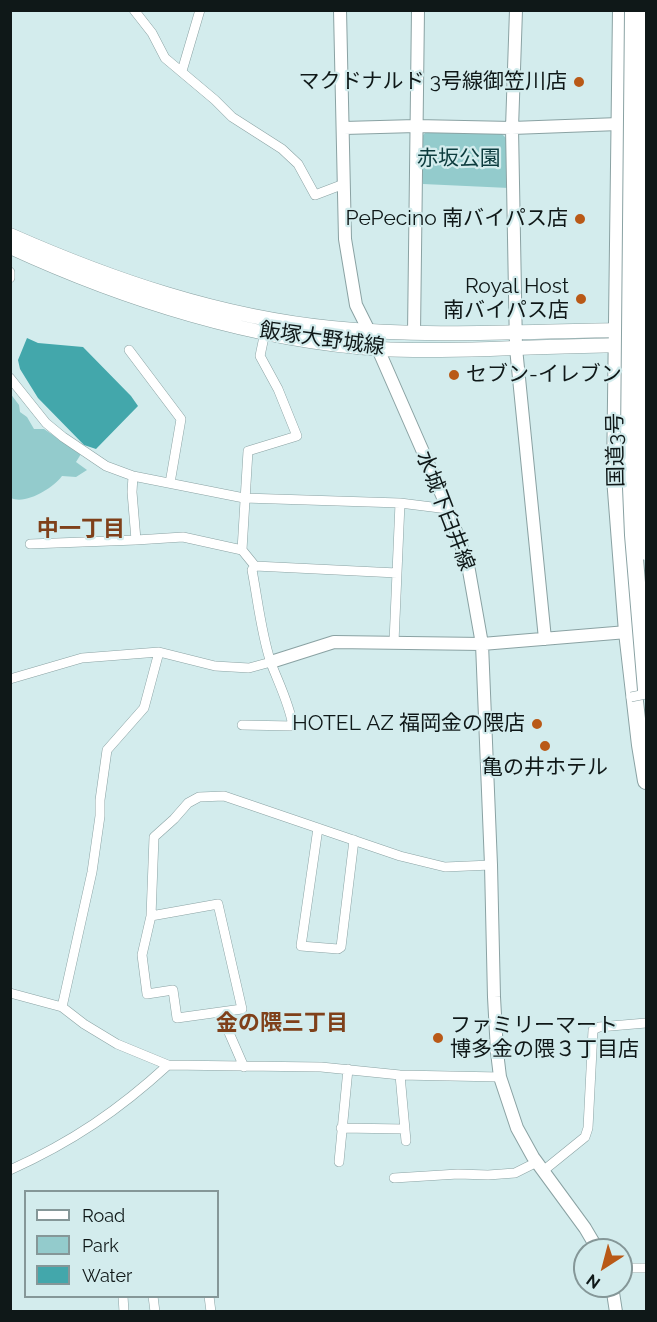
<!DOCTYPE html>
<html>
<head>
<meta charset="utf-8">
<style>
  body { margin:0 }
  #map { position:relative; width:657px; height:1322px; overflow:hidden; background:#d3eced; font-family:Raleway,sans-serif }
  canvas { display:block }
  .frame { position:absolute; inset:0; border:12px solid #0f1818; pointer-events:none }
  .legend { position:absolute; left:24px; top:1190px; width:195px; height:108px; box-sizing:border-box; background:#d3eced; border:2px solid #859798; margin:0; padding:8px 10px; list-style:none; font-size:18px; color:#0f1818 }
  .legend li { display:flex; align-items:center; gap:12px; height:30px }
  .legend b { width:30px; border:2px solid #859798 }
  .north { position:absolute; left:573px; top:1238px; width:60px; height:60px; box-sizing:border-box; background:#d3eced; border:2px solid #859798; border-radius:50%; rotate:216deg; font-size:16px; font-weight:700; line-height:24px; text-align:center; color:#0f1818 }
  .north::after { content:''; display:block; margin:auto; width:21px; height:27px; background:#b95917; clip-path:polygon(50% 0,100% 100%,50% 72%,0 100%) }
</style>
</head>
<body>
<div id="map">
<canvas width="657" height="1322"></canvas>
<div class="frame"></div>
<ul class="legend">
<li><b style="height:8px;background:#fff"></b>Road</li>
<li><b style="height:16px;background:#93cbcc"></b>Park</li>
<li><b style="height:16px;background:#43a7ab"></b>Water</li>
</ul>
<div class="north">N</div>
</div>
<script>
const ctx = document.querySelector('canvas').getContext('2d');
ctx.lineJoin = 'round';
function fillPath(path, color) {
  ctx.fillStyle = color;
  ctx.fill(path, 'evenodd');
}
function trace(path, color, width, dash) {
  ctx.strokeStyle = color;
  ctx.lineWidth = width;
  ctx.lineCap = dash ? 'butt' : 'round';
  ctx.setLineDash(dash || []);
  ctx.stroke(path);
}
function write(font, color, halo, rows, align = 'center') {
  ctx.font = font + ' Raleway,"Noto Sans JP",sans-serif';
  ctx.lineWidth = 4.5;
  ctx.setLineDash([]);
  ctx.textBaseline = 'middle';
  ctx.strokeStyle = halo;
  ctx.fillStyle = color;
  for (const [text, x, y, turn = 0] of rows) {
    ctx.save();
    ctx.translate(x, y);
    ctx.rotate((+turn || 0) * Math.PI / 180);
    ctx.textAlign = isNaN(turn) ? turn : align;
    if (halo) ctx.strokeText(text, 0, 0);
    ctx.fillText(text, 0, 0);
    ctx.restore();
  }
}
fillPath(new Path2D(`
  M427,131L502,134L509,141V188L423,184L421,137Z
  M10,393L19,405L20,412L27,417L34,429H44L81,454L76,462L87,470L76,477L62,476C53,488 26,505 11,498Z`), '#93cbcc');
fillPath(new Path2D(`
  M27,338L38,343L83,347L131,396L138,406L96,449L84,445L38,398L20,369L18,360Z`), '#43a7ab');
const street = new Path2D(`
  M134,10L152,33L165,58L215,100L232,117L282,149L298,164L315,195L344,184
  M182,71L200,10
  M10,272V278
  M129,350L181,419L170,483
  M10,378L46,423L63,437L106,466L133,476L244,498L400,503L448,509
  M133,476L132,492L136,540L183,537L242,550L255,566L252,570C258,601 261,633 271,663C279,684 289,703 293,726L242,725
  M30,544L136,540
  M242,550L248,451L297,436L278,389L260,356L265,332
  M255,566L397,573
  M394,642L400,503
  M10,679L82,658L159,652L215,666L249,668L271,662
  M318,828L301,946L338,949L341,947L354,840
  M151,916L218,904L242,1009L177,1018L173,990L147,994L142,955L151,916L154,837L174,819L188,803L199,797L224,796L400,856L445,867L491,865
  M10,993L62,1007L84,1024L117,1044L168,1065L321,1067L400,1075L500,1077
  M62,1007L92,872L100,816V800L107,750L144,708L159,652
  M220,1012L244,1067
  M400,1075L406,1141
  M341,1128L405,1129
  M339,1162L348,1069
  M10,1170C72,1142 119,1110 168,1065
  M543,1171L585,1137L588,1128L593,1030L599,1027L646,1023
  M394,1178L458,1174L488,1175L515,1173L537,1162
  M621,1268H646
  M123,1296L124,1312
  M153,1296L155,1312
  M209,1296L211,1312`);
const secondary = new Path2D(`
  M340,10L345,239L356,305L378,349L448,509L468,565L482,644L491,865L494,997L497,1052L500,1077L517,1128L533,1157L585,1228L598,1250
  M516,10L512,128L516,348L545,639
  M344,128L416,126L512,128L619,124
  M414,333L418,10
  M271,662L334,642L482,644L627,632
  M612,1286L616,1312`);
const primary = new Path2D(`
  M10,235C112,280 220,317 332,328C429,338 529,331 626,330
  M10,247C125,300 255,341 381,349C417,351 454,350 490,349C536,347 581,346 626,345`);
const highway = new Path2D(`
  M621,10L615,478L627,632L640,745L646,781`);
trace(street, '#8aa2a3', 10);
trace(secondary, '#8aa2a3', 14);
trace(primary, '#8aa2a3', 15);
trace(highway, '#8aa2a3', 18);
trace(street, '#fff', 9);
trace(secondary, '#fff', 12);
trace(primary, '#fff', 14);
trace(highway, '#fff', 16);
const streetBridge = new Path2D(`
  M631,697L646,694`);
const highwayBridge = new Path2D(`
  M633,10L629,440L633,535L646,690
  M646,10L642,439L646,552`);
trace(streetBridge, '#8aa2a3', 10, []);
trace(highwayBridge, '#8aa2a3', 18, []);
trace(streetBridge, '#fff', 9);
trace(highwayBridge, '#fff', 16);
for (const [x, y, r, color] of [
  [579,82,6,"#b95917"],
  [580,219,6,"#b95917"],
  [581,299,6,"#b95917"],
  [454,375,6,"#b95917"],
  [537,724,6,"#b95917"],
  [545,746,6,"#b95917"],
  [438,1038,6,"#b95917"]
]) {
  const dot = new Path2D();
  dot.arc(x, y, r, 0, 2 * Math.PI);
  ctx.fillStyle = color;
  ctx.fill(dot);
  trace(dot, '#d3eced', 2);
}
write('21px', '#0f1818', '#d3eced', [
  ["マクドナルド 3号線御笠川店",567,82],
  ["PePecino 南バイパス店",568,219],
  ["Royal Host",569,287],
  ["南バイパス店",569,311],
  ["セブン-イレブン",466,375,"left"],
  ["HOTEL AZ 福岡金の隈店",525,724],
  ["亀の井ホテル",545,768,"center"],
  ["ファミリーマート",450,1026,"left"],
  ["博多金の隈３丁目店",450,1050,"left"]
], 'right');
write('21px', '#0d3c3e', '#d3eced', [
  ["赤坂公園",459,159]
]);
write('21px', '#0f1818', '#d3eced', [
  ["飯塚大野城線",322,339,8],
  ["国道3号",616,450,-91],
  ["水城下臼井線",445,511,69]
]);
write('bold 22px', '#7f401a', '#d3eced', [
  ["中一丁目",81,529],
  ["金の隈三丁目",282,1023]
]);
</script>
</body>
</html>
